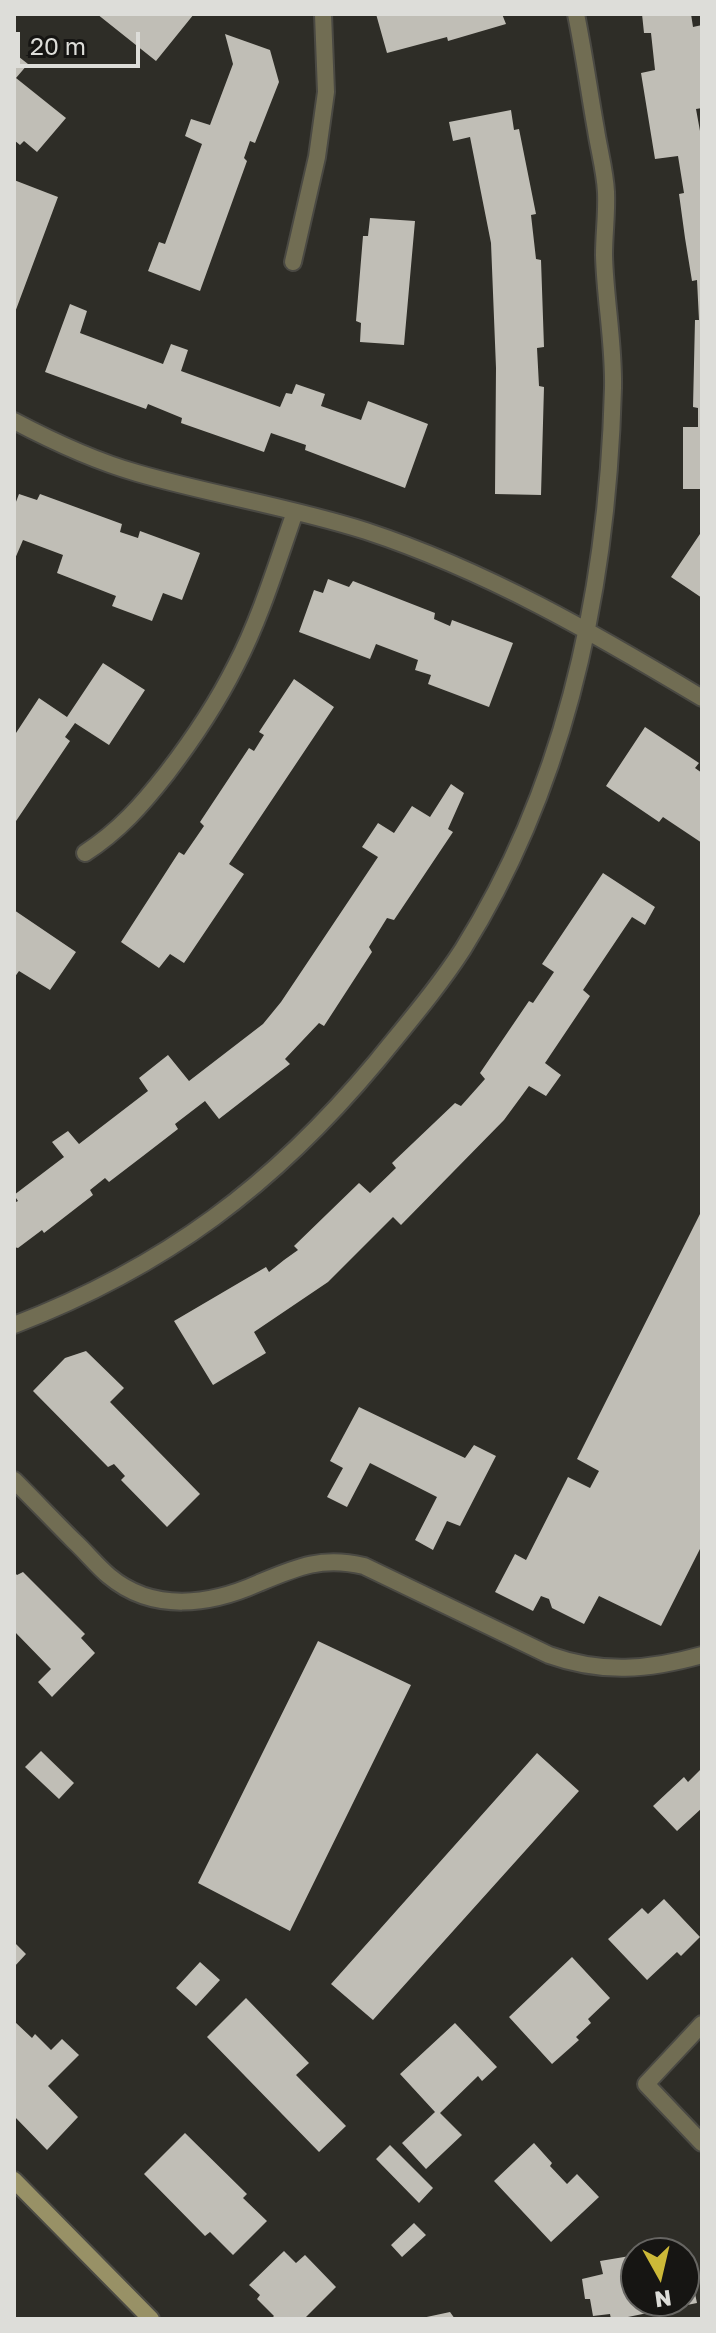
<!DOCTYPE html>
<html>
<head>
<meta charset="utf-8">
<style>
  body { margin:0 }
  #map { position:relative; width:716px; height:2333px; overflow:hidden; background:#2e2d27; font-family:"Golos Text",sans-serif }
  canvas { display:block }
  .frame { position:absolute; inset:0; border:16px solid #ddddd9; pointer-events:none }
  .north { position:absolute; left:620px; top:2237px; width:80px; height:80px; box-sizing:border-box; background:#161513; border:2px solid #666562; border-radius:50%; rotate:172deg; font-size:22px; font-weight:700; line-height:32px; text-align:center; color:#ddddd9 }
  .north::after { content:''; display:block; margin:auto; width:28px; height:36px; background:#cdb938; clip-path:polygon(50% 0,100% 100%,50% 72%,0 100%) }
  .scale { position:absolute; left:16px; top:32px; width:124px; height:36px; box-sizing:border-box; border:4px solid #ddddd9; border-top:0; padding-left:10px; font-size:24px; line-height:28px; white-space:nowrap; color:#ddddd9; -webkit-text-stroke:6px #161513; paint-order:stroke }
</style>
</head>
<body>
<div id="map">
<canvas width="716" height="2333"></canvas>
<div class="frame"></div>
<div class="north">N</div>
<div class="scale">20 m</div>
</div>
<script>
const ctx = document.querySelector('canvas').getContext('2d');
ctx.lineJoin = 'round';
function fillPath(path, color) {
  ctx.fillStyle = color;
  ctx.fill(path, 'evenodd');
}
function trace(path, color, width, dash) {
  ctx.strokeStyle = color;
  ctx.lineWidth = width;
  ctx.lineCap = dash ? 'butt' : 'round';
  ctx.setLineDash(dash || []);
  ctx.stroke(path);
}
fillPath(new Path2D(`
  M97,14H194L156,61Z
  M376,14H502L506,24L448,41L447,37L387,53Z
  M642,14H691L693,27L702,25V108L696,109L702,142V489H683V427H698V408L693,407L695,320H699L697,280L692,281L685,238L679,194L684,193L678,156L655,159L641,73L655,70L651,33H644Z
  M225,34L270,50L279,82L255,143L250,141L244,158L247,161L200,291L148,271L159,242L165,244L202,144L185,136L191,119L210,125L233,64Z
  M14,53L28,64L16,78L66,118L37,152L24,141L20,145L14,140Z
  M511,110L514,130L519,129L536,214L531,215L536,259L541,260L544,347L537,348L539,386L544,387L541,495L495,494L496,368L491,243L470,137L453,141L449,122Z
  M14,180L58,197L14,315Z
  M370,218L415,221L404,345L360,342L361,323L356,321L363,236H368Z
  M70,304L87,311L80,333L163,364L171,344L188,350L181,371L280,407L286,393L292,394L296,384L325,394L321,406L361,420L368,401L428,424L405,488L305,450L306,445L271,433L264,452L181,423L182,418L148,404L146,409L45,372Z
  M19,494L37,500L40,494L122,524L120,532L138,538L140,531L200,553L182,600L163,593L152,621L112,606L116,596L57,573L63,555L23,540L14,561V507Z
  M702,531V598L671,577Z
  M328,579L349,587L353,581L435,613L434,619L450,626L452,620L513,643L489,707L428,684L431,675L415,670L418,660L376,644L370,659L299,632L314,590L323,593Z
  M103,663L145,690L109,745L75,723L65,737L70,741L14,824V736L39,698L67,717Z
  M294,679L334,707L229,864L244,874L184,963L170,954L159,968L121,942L179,852L184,855L204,826L200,822L249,748L254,751L264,735L259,732Z
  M645,727L699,763L695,768L702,773V843L663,817L659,822L606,786Z
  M451,784L464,793L448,829L453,832L394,920L387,918L369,947L372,952L324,1026L319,1023L285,1059L290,1064L219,1119L205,1101L175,1124L178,1129L143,1156L109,1182L105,1178L90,1190L93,1195L44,1233L42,1230L18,1248L14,1247V1203L18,1201L14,1195L64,1157L52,1142L68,1131L79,1144L148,1091L139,1078L168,1055L189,1081L263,1024L281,1002L378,857L362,847L378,823L394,833L412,806L430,817Z
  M603,873L655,907L645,925L632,917L583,990L590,996L545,1063L561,1075L546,1096L529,1086L504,1120L401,1225L393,1217L328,1282L254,1332L266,1353L213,1385L174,1321L266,1267L269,1272L284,1260L298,1250L294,1246L359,1183L370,1193L396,1168L392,1163L455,1103L461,1106L485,1079L480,1073L529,1001L533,1003L554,972L542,964Z
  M14,910L76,952L50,990L19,971L14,978Z
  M702,1210V1545L661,1626L599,1596L584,1624L552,1608L549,1599L541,1596L533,1611L495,1592L515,1554L526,1560L568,1477L590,1488L599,1471L577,1459Z
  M86,1351L124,1388L110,1402L200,1494L167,1527L121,1480L125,1476L114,1464L108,1467L33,1391L65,1358Z
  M359,1407L465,1458L474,1445L496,1456L460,1526L447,1521L433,1550L415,1540L437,1497L370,1463L347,1507L327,1497L343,1468L330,1461Z
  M14,1572L17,1575L23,1572L85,1634L81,1638L95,1653L52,1697L38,1682L51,1669L14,1631Z
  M318,1641L411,1685L290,1931L198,1883Z
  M41,1751L74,1783L59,1799L25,1767Z
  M537,1753L579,1791L373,2020L331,1984Z
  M702,1768V1808L677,1831L653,1806L684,1777L688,1782Z
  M664,1899L700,1937L681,1956L677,1952L647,1980L608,1939L642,1908L648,1914Z
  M14,1942L26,1954L14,1967Z
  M572,1957L610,1998L588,2019L591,2023L576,2037L579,2040L552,2064L509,2017Z
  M200,1962L220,1980L196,2006L176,1988Z
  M246,1998L309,2063L296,2075L346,2126L319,2152L207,2037Z
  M14,2021L32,2038L35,2034L51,2050L62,2039L79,2055L48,2086L78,2117L47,2150L14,2116Z
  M455,2023L497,2067L482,2081L478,2076L440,2113L462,2135L426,2169L402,2143L435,2112L400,2074Z
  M185,2133L247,2194L243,2198L267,2221L233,2255L210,2232L205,2236L144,2174Z
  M534,2143L552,2163L550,2166L567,2184L577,2174L599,2197L551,2242L494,2181Z
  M390,2145L433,2188L419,2203L376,2159Z
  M414,2223L426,2235L402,2257L391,2245Z
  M284,2251L296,2263L305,2255L336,2287L304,2319H271L274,2316L257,2299L260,2295L249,2285Z
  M636,2255V2301H684V2271L690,2270L697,2303L618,2319H611L610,2314L593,2316L590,2299H585L582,2279L603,2274L600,2261Z
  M450,2312L455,2319H422V2318Z`), '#c0beb6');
const street = new Path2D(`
  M293,262L317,157L326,92L323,14
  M14,421C52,441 95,461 137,473C213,495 291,507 366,531C487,571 594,633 702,698
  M85,853C119,831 142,805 167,773C193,739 217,703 236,665C261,617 277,563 295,512
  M14,1325C165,1267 274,1185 377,1061C406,1025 438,988 463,949C568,781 608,583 613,388C614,343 605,299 604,255C604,234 607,213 606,192C605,171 599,150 596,130C589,91 584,53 576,14
  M14,1480C34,1500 54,1521 74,1541C86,1552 96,1565 109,1576C153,1613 210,1605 259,1583C297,1567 322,1556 364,1566L549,1655C602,1674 649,1670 702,1655
  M702,2024L646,2084L702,2143`);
const secondary = new Path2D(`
  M14,2180L151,2319`);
trace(street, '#4a4943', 20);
trace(secondary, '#4a4943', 20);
trace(street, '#716d53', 16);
trace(secondary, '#989166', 16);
</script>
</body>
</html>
